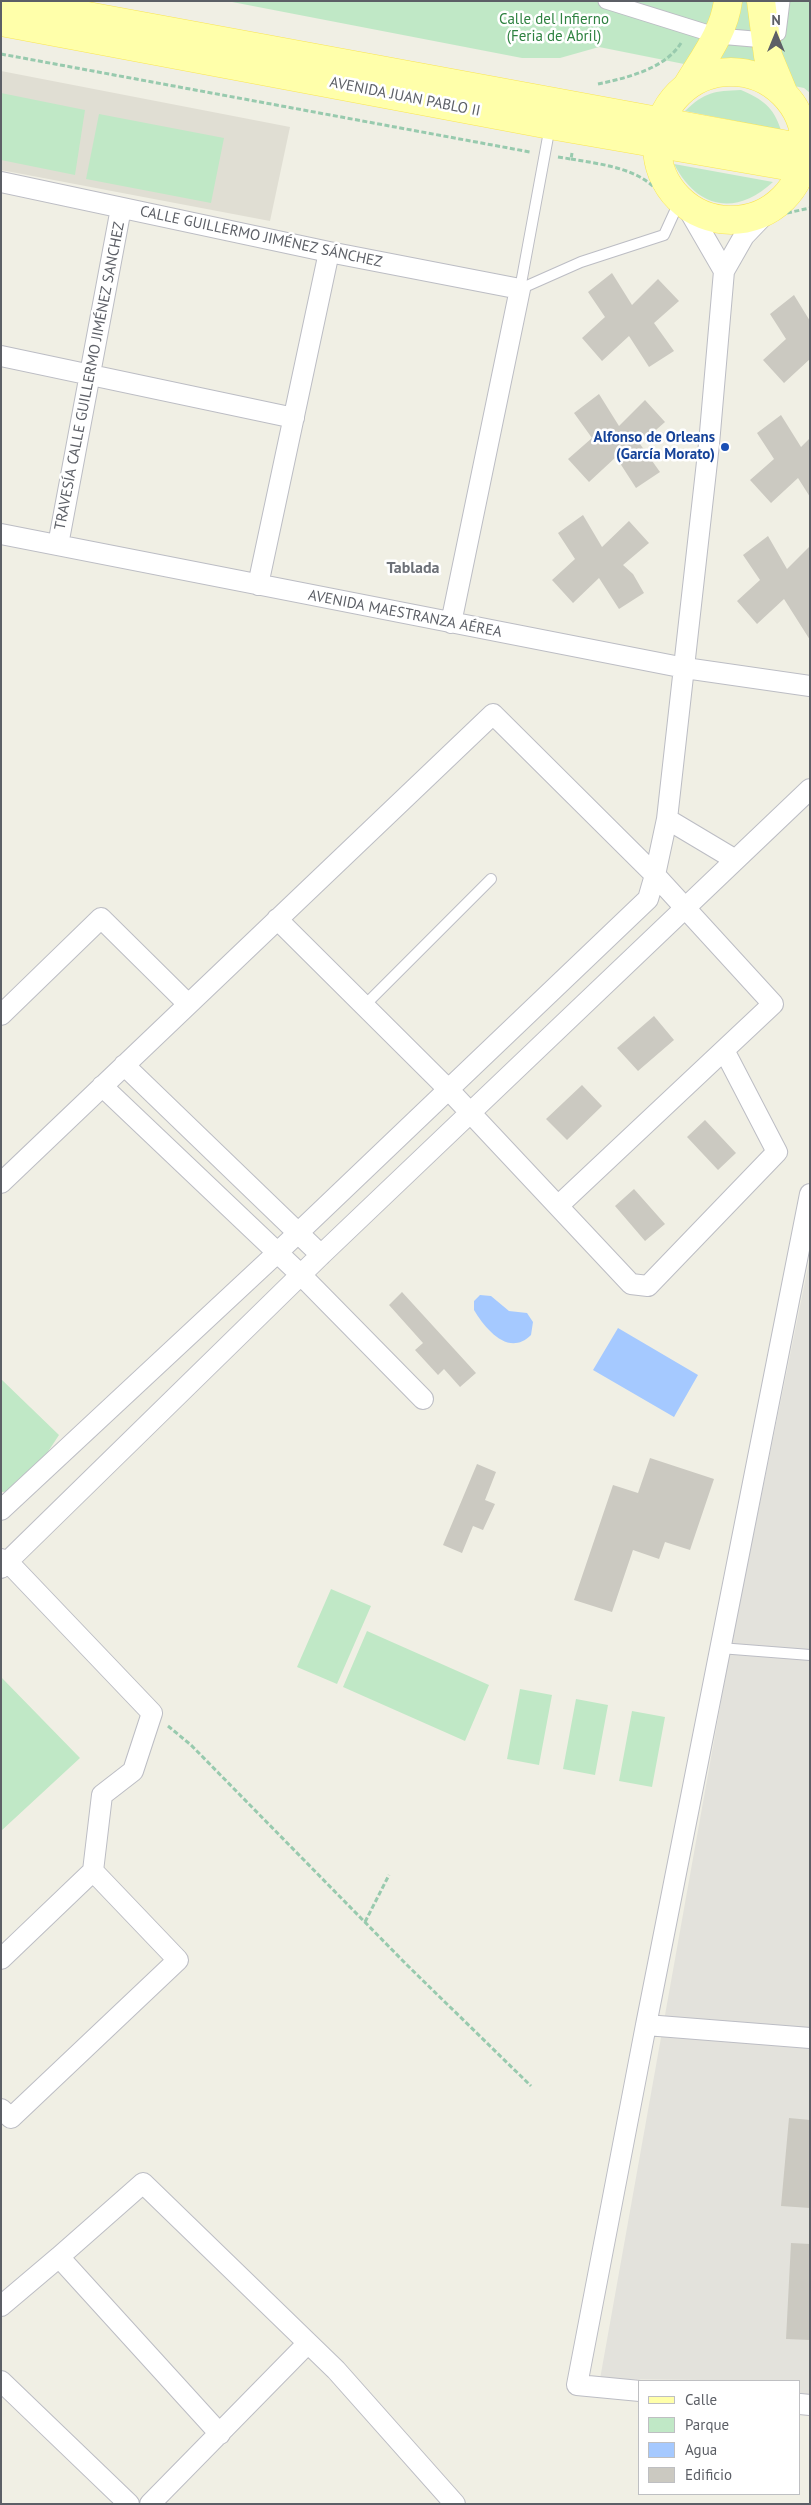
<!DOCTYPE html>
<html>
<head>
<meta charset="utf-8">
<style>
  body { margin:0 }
  #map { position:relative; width:811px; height:2505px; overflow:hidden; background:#f0efe4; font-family:"PT Sans",sans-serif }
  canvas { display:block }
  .frame { position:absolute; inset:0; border:2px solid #5c5f66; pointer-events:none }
  .legend { position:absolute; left:638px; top:2380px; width:162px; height:115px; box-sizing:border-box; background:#fff; border:1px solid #bebfc2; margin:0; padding:6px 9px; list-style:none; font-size:15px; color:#5c5f66 }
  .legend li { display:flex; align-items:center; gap:10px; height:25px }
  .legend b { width:25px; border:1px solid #bebfc2 }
  .north { position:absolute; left:751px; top:10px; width:50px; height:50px; -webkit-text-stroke:4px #fff; paint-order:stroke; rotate:0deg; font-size:14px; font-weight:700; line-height:20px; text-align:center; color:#5c5f66 }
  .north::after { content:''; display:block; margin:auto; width:18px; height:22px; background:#5c5f66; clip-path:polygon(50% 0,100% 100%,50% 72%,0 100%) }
</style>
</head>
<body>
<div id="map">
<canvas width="811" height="2505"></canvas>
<div class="frame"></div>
<ul class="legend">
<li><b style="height:6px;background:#ffa"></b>Calle</li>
<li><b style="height:14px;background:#c0e8c6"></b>Parque</li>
<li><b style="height:14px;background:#a5c9ff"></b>Agua</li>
<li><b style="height:14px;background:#cbc9c1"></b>Edificio</li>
</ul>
<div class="north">N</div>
</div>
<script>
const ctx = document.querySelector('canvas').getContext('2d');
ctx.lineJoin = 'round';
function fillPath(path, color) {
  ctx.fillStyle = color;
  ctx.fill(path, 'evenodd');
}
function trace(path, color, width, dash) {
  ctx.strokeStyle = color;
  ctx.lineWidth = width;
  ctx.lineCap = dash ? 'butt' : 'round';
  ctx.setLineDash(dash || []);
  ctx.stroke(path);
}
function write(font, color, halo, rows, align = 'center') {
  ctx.font = font + ' "PT Sans",sans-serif';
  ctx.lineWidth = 5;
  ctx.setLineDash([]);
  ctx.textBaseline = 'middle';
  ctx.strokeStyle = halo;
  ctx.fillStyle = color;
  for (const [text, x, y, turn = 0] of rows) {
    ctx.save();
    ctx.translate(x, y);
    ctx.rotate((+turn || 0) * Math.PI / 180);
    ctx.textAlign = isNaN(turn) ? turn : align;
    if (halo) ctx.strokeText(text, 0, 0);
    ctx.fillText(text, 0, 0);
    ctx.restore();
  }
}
fillPath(new Path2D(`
  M810,1257V2398L800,2397V2381L600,2379L732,1640Z`), '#e3e2dc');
fillPath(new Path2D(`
  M1,71L290,127L270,221L1,170Z`), '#e0ded3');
fillPath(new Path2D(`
  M227,1H810V93L804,88L599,47L560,58H522Z
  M741,90C763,100 773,106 781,130L685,111C705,92 714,91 741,90Z
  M1,93L85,110L75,175L1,160Z
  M99,114L224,138L211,203L86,179Z
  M674,164L773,182C735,217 697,208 674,164Z
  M1,1379L59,1435L22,1491L1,1492Z
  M331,1589L371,1606L337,1684L297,1667Z
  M367,1631L489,1685L465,1741L343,1687Z
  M1,1677L80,1758L1,1831Z
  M520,1689L552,1695L539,1765L507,1759Z
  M576,1699L608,1705L595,1775L563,1769Z
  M632,1711L665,1717L652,1787L619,1781Z`), '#c0e8c6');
fillPath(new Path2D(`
  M480,1295L491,1296L509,1311L527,1313L533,1322L531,1335C509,1357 486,1330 474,1310V1301Z
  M618,1328L698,1375L674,1417L593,1370Z`), '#a5c9ff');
fillPath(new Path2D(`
  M612,273L632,305L658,279L679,301L654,323L674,351L649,367L629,336L602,361L582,338L605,317L588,292Z
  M794,295L810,321V359L784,383L763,360L786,339L770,314Z
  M599,394L619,426L645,400L665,422L640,444L660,472L636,488L616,457L589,482L568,459L592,438L574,413Z
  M781,415L801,447L810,438V497L798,478L771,503L750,480L774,459L757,433Z
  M583,515L602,547L629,521L649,543L623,565L633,574L644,593L619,609L599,578L573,603L552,580L575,559L558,533Z
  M768,536L787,569L810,546V640L784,599L757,624L737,601L760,580L743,555Z
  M654,1016L674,1040L638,1071L617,1048Z
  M582,1085L602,1106L567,1140L546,1119Z
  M705,1120L736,1153L718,1170L687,1137Z
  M634,1189L665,1224L645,1241L615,1206Z
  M402,1292L476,1373L460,1387L444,1369L438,1375L415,1350L423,1343L389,1305Z
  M650,1458L714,1479L690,1550L665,1542L659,1559L633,1550L612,1612L574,1600L613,1485L638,1493Z
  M477,1464L496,1472L485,1500L495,1504L483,1530L473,1526L462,1553L443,1545Z
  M789,2118L810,2120V2208L781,2206Z
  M791,2243L810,2244V2340L786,2339Z`), '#cbc9c1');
const service = new Path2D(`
  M520,289L581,262L664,235L680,200
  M520,289L550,126
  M364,1006L491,879
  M720,1648L810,1655`);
const pedestrian = new Path2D(`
  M606,1L718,36L765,40L778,33L782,1`);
const minor = new Path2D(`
  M1,182L329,252L520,289L451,623
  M687,207L724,271
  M1,356L294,418
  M1,534L685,668L810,686
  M58,545L121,208
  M258,585L329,252
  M667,819L734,859
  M277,919L448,1089L631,1284L648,1286L777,1152L724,1050
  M1,1015L101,918L188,1004
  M124,1065L321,1255
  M102,1086L301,1275L423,1399
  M1,1183L493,714L655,875L773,1004L558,1206
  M1,1510L277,1253L648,899L655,875L667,819L709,444L724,271L744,236L768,211
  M1,1559L8,1562L152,1713L133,1771L102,1795L93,1871L1,1959
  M1,1568L321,1255L810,789
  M646,2025L810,1194
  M1,2109L11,2118L178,1960L93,1871
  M59,2257L143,2183L336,2370L455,2504
  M1,2306L59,2257L220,2434
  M1,2381L129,2504
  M640,2391L577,2385L646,2025L810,2038
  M800,2404L810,2405
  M150,2504L308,2343`);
const primary = new Path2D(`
  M6,1L810,149
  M761,1L768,56L783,92
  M1,22L550,125L810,170
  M657 146a74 74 0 1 1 148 0a74 74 0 1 1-148 0Z
  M687,86C703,59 724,33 728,1`);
trace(service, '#bcbdc4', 12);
trace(pedestrian, '#bcbdc4', 17);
trace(minor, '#bcbdc4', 22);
trace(primary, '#f9e554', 29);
trace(new Path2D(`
  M1,54L530,152
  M598,84C626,78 665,69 681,43
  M558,157L571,159L572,153
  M571,159C605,165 642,168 664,198
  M787,213L810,208
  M168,1726L191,1745L407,1965L531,2086
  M365,1922L389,1875`), '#98caae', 3, [5, 2.5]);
trace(service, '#fff', 10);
trace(pedestrian, '#fff', 15);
trace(minor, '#fff', 20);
trace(primary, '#ffa', 28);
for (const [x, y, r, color] of [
  [725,447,5,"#1a4fb4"]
]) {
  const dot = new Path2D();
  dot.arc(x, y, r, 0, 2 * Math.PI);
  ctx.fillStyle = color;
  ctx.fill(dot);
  trace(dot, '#fff', 2);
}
write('15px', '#2f8241', '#fff', [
  ["Calle del Infierno",554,20],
  ["(Feria de Abril)",554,37]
]);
write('15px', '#5c5f66', '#fff', [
  ["AVENIDA JUAN PABLO II",405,97,11],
  ["CALLE GUILLERMO JIMÉNEZ SÁNCHEZ",261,237,12],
  ["TRAVESÍA CALLE GUILLERMO JIMÉNEZ SANCHEZ",90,376,-79],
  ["AVENIDA MAESTRANZA AÉREA",405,614,11]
]);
write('bold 15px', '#164399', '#fff', [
  ["Alfonso de Orleans",715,438],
  ["(García Morato)",715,455]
], 'right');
write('bold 16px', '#6d7178', '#fff', [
  ["Tablada",413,568]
]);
</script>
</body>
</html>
